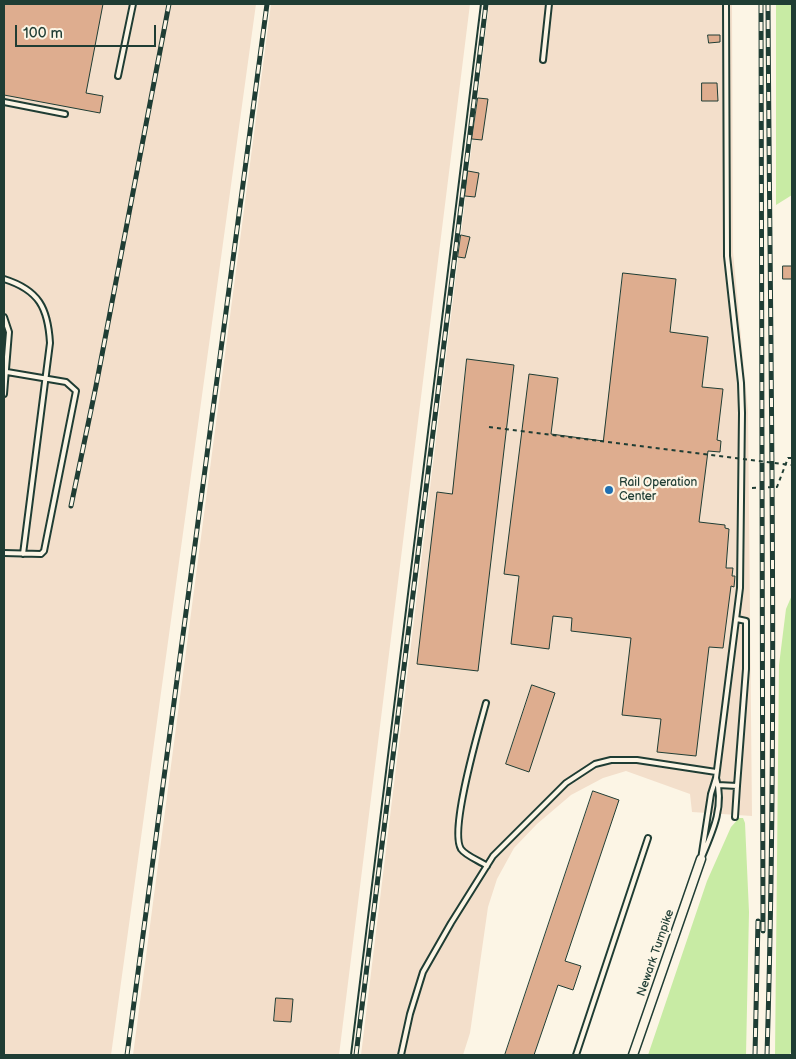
<!DOCTYPE html>
<html>
<head>
<meta charset="utf-8">
<style>
  body { margin:0 }
  #map { position:relative; width:796px; height:1059px; overflow:hidden; background:#fcf5e5; font-family:"Balsamiq Sans",sans-serif }
  canvas { display:block }
  .frame { position:absolute; inset:0; border:5px solid #1f3d34; pointer-events:none }
  .scale { position:absolute; left:15px; top:25px; width:141px; height:22px; box-sizing:border-box; border:2px solid #1f3d34; border-top:0; padding-left:6px; font-size:15px; line-height:18px; white-space:nowrap; color:#1f3d34; -webkit-text-stroke:4px #fcf5e5; paint-order:stroke }
</style>
</head>
<body>
<div id="map">
<canvas width="796" height="1059"></canvas>
<div class="frame"></div>
<div class="scale">100 m</div>
</div>
<script>
const ctx = document.querySelector('canvas').getContext('2d');
ctx.lineJoin = 'round';
function fillPath(path, color) {
  ctx.fillStyle = color;
  ctx.fill(path, 'evenodd');
}
function trace(path, color, width, dash) {
  ctx.strokeStyle = color;
  ctx.lineWidth = width;
  ctx.lineCap = dash ? 'butt' : 'round';
  ctx.setLineDash(dash || []);
  ctx.stroke(path);
}
function write(font, color, halo, rows, align = 'center') {
  ctx.font = font + ' "Balsamiq Sans",sans-serif';
  ctx.lineWidth = 4.5;
  ctx.setLineDash([]);
  ctx.textBaseline = 'middle';
  ctx.strokeStyle = halo;
  ctx.fillStyle = color;
  for (const [text, x, y, turn = 0] of rows) {
    ctx.save();
    ctx.translate(x, y);
    ctx.rotate((+turn || 0) * Math.PI / 180);
    ctx.textAlign = isNaN(turn) ? turn : align;
    if (halo) ctx.strokeText(text, 0, 0);
    ctx.fillText(text, 0, 0);
    ctx.restore();
  }
}
fillPath(new Path2D(`
  M4,4H256L111,1055H4Z
  M271,4H470L339,1055H133Z
  M489,4H732L733,252L748,411L752,816L692,812L690,794L626,771L603,778L571,795L537,824L514,848L497,879L488,907L470,1033L463,1055H361Z`), '#f3dfcb');
fillPath(new Path2D(`
  M776,4H792V195L776,205Z
  M792,595V1051L789,1055H775L779,665L786,609Z
  M739,818H743L745,823L749,912L746,1055H648L707,881L731,827Z`), '#c8eba4');
const building = new Path2D(`
  M4,4H103L86,93L103,96L100,113L4,95Z
  M708,35H720V42L709,43Z
  M702,83H717L718,101H702Z
  M478,98L488,99L482,140L472,139Z
  M468,171L479,173L475,197L465,196Z
  M461,235L470,237L465,258L458,257Z
  M783,266H792V279H783Z
  M623,273L676,279L670,332L708,337L702,387L723,389L717,440L721,441L720,452L708,451L699,522L725,525V528L729,529L726,568H733L732,576H735L734,587L731,586L723,648L709,647L696,756L657,752L661,719L622,715L631,638L571,631L572,618L553,616L549,649L511,644L519,576L504,574L529,374L558,378L551,434L603,441Z
  M467,359L514,365L478,671L417,664L437,492L452,494Z
  M532,685L555,693L529,772L506,764Z
  M593,791L619,800L565,961L581,966L573,990L558,985L534,1055H505Z
  M276,998L293,999L291,1022L274,1021Z`);
fillPath(building, '#dead8f');
trace(building, '#1f3d34', 1);
const lane = new Path2D(`
  M543,60L549,4
  M118,76L133,4
  M4,102L65,114
  M4,279C39,290 48,308 50,343L23,554
  M4,317L9,332L4,394
  M4,553L41,554L44,551L76,391L66,382L7,372
  M486,703C479,729 449,830 461,849C466,856 480,861 487,866
  M716,778L740,588L742,413L741,383L727,256L726,4
  M716,778C725,806 712,833 701,859L711,794Z
  M718,785L737,786L746,669V621L737,619
  M735,817L737,786
  M354,1055L484,4
  M401,1055L410,1014L423,972L451,923L493,856L566,783L595,764L611,760H637L716,772
  M576,1055L648,838`);
const street = new Path2D(`
  M633,1055L701,859`);
trace(lane, '#1f3d34', 8);
trace(street, '#1f3d34', 11);
trace(new Path2D(`
  M752,488L777,487L788,458H792`), '#1f3d34', 2, [4, 4]);
trace(lane, '#fcf5e5', 4);
trace(street, '#fcf5e5', 8);
const rail = new Path2D(`
  M761,4L763,931
  M71,506L96,386L169,4
  M127,1055L267,4
  M356,1055L486,4
  M755,1055L758,921
  M767,1055C778,705 770,354 768,4`);
trace(rail, '#1f3d34', 5);
trace(rail, '#fcf5e5', 3, [9]);
trace(new Path2D(`
  M489,427L791,465`), '#1f3d34', 2, [4, 4]);
for (const [x, y, r, color] of [
  [609,490,5,"#1f6fb2"]
]) {
  const dot = new Path2D();
  dot.arc(x, y, r, 0, 2 * Math.PI);
  ctx.fillStyle = color;
  ctx.fill(dot);
  trace(dot, '#fcf5e5', 2);
}
write('12px', '#1f3d34', '#fcf5e5', [
  ["Rail Operation",619,483],
  ["Center",619,497]
], 'left');
write('12px', '#1f3d34', '#fcf5e5', [
  ["Newark Turnpike",656,953,-71]
]);
</script>
</body>
</html>
